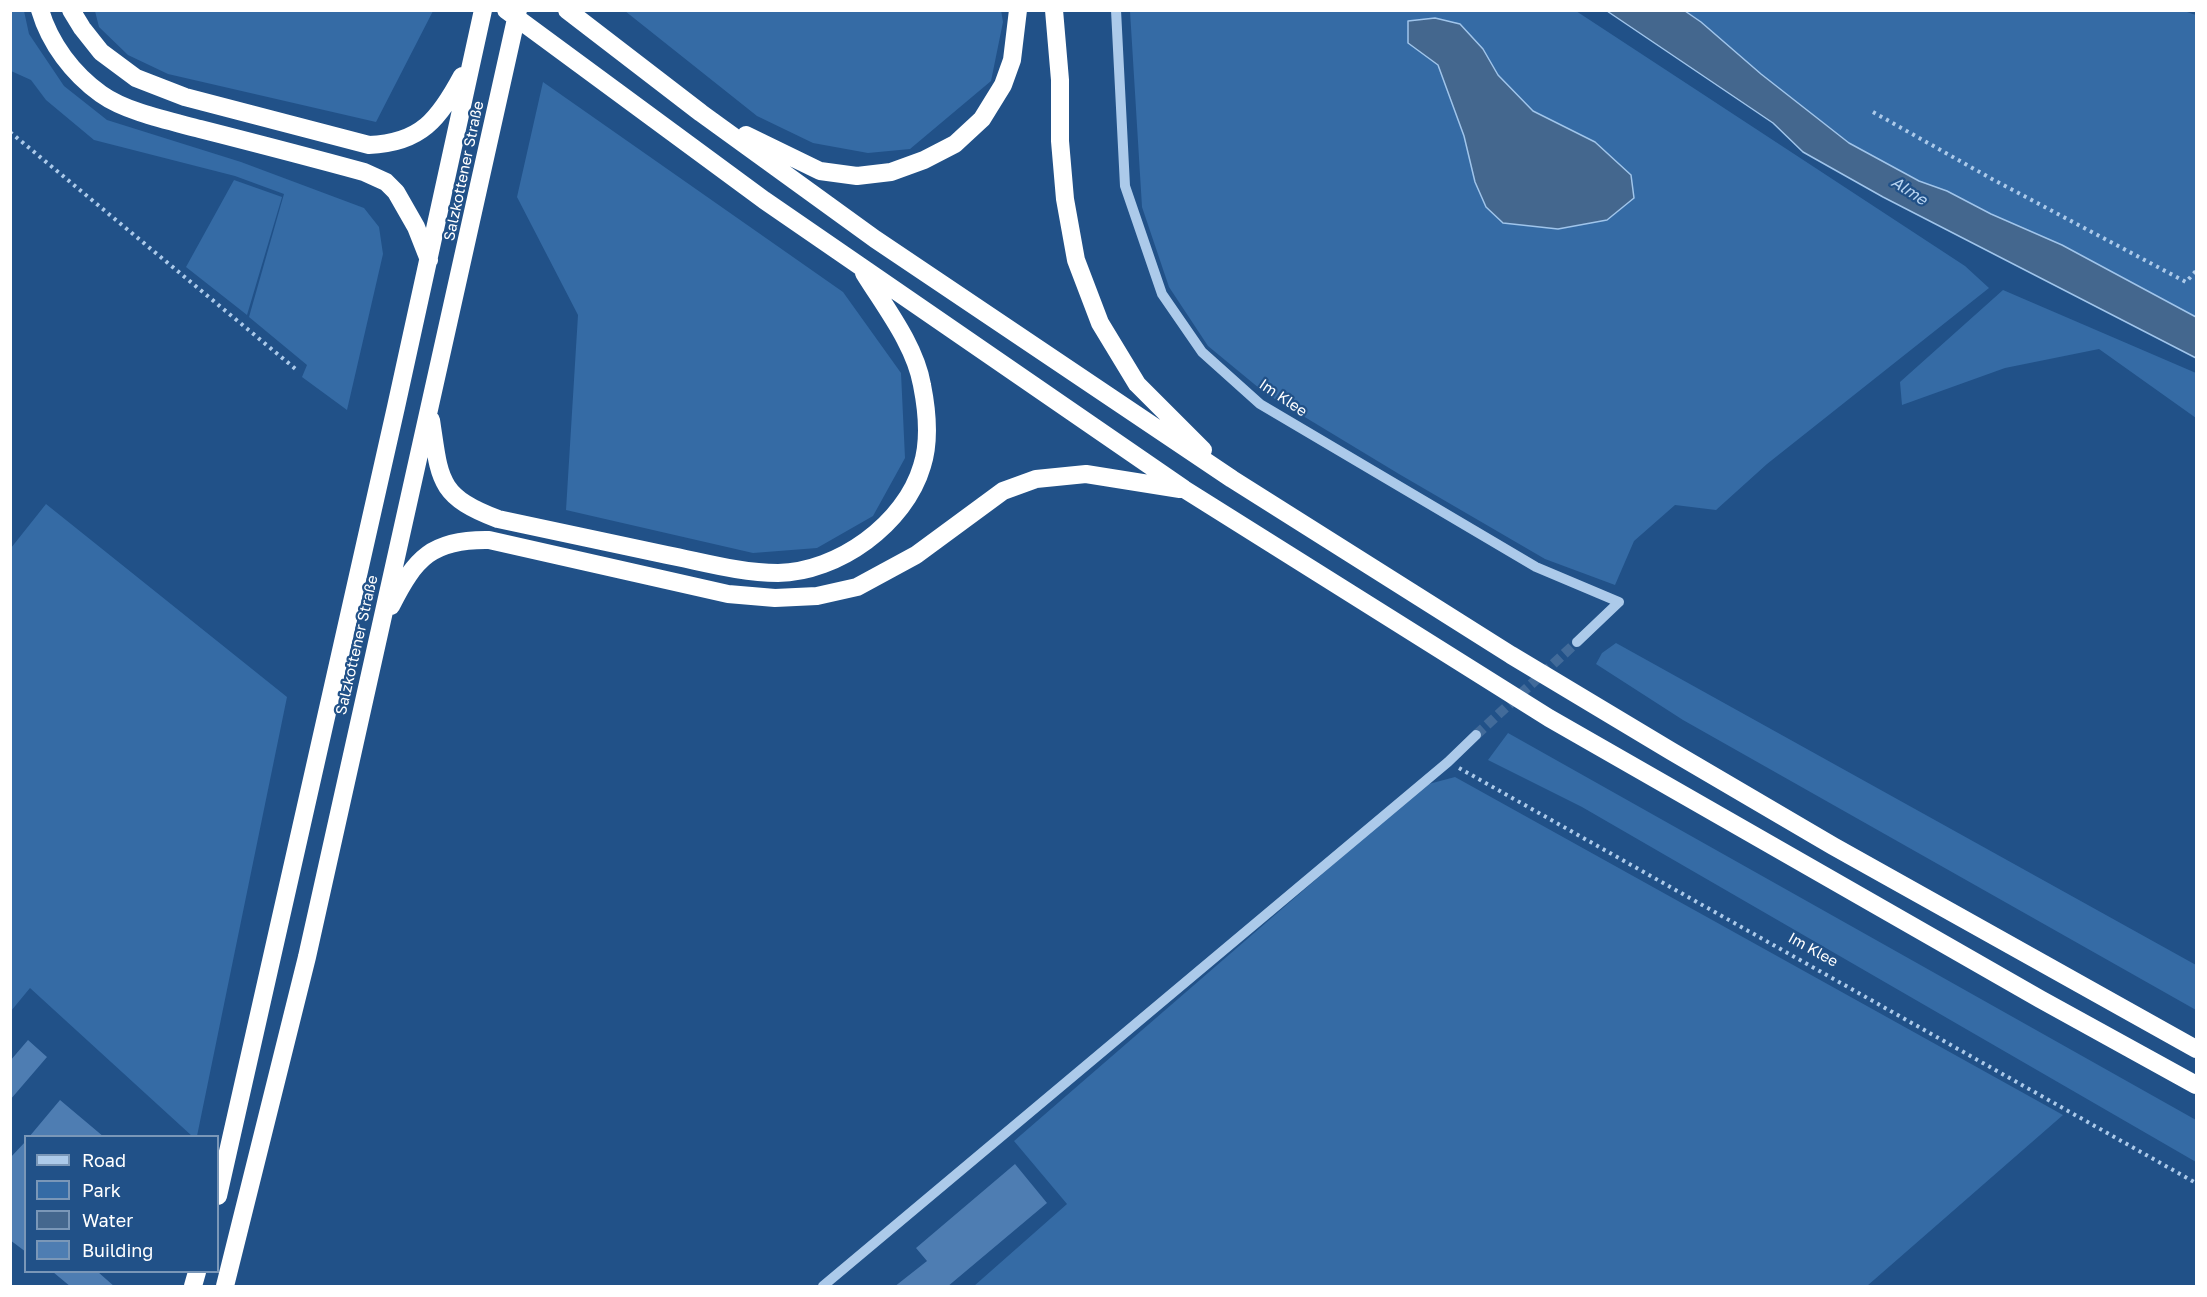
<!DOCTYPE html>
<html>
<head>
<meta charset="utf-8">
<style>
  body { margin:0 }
  #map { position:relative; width:2207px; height:1297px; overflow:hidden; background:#215188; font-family:"Golos Text",sans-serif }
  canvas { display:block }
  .frame { position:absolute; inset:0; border:12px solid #fff; pointer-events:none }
  .legend { position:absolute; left:24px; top:1135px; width:195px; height:138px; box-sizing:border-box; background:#215188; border:2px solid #7a97b8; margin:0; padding:8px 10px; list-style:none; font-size:18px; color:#fff }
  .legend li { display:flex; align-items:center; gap:12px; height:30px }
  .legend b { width:30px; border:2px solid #7a97b8 }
</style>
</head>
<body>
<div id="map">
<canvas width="2207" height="1297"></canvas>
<div class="frame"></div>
<ul class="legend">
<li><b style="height:8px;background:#accaea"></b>Road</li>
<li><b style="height:16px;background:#356ba5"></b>Park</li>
<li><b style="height:16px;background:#44678e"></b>Water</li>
<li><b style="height:16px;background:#4e7db2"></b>Building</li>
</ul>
</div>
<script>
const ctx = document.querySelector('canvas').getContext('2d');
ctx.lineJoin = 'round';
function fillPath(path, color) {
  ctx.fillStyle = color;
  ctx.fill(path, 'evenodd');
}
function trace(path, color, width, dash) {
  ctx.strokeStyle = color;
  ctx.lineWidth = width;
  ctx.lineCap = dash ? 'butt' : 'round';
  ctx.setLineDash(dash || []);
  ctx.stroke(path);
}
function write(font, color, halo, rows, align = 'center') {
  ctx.font = font + ' "Golos Text",sans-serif';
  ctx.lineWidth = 4.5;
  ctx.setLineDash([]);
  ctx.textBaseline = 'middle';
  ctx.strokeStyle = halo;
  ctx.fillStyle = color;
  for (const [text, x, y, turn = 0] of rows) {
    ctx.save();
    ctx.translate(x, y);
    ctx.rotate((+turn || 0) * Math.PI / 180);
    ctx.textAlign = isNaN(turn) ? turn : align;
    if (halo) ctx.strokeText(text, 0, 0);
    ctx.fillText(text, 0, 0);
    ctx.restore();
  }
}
fillPath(new Path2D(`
  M1001,10L1003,22L991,81L910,149L868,153L813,143L757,116L625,11Z
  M2181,10L2196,15V317L2062,245L1991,214L1947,191L1919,181L1849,143L1761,74L1701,22L1685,11Z
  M10,11H24L29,34L64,86L107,120L241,162L364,208L379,227L383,254L347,410L302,377L307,365L249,317L284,194L235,176L94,140L46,100L31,80L11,71Z
  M95,11V10L433,11L376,122L168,74L128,55L99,27Z
  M1130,11H1576L1965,266L1989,288L1767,464L1716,510L1675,505L1634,541L1615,585L1545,559L1399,474L1265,393L1208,346L1169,287L1142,207ZM1483,49L1498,75L1533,111L1595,142L1607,220L1558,229L1503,223L1486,207L1475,182L1464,136L1438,65Z
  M543,82L843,292L901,373L905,458L873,516L817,548L753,553L566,510L578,315L517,197Z
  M234,180L282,197L247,315L186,267Z
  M2003,290L2196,373V418L2099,349L2005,368L1902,405L1900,382Z
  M46,504L287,697L197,1136H192L30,988L11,1011V548Z
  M1616,643L2196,965V1010L1683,720L1596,664L1602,653Z
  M1508,733L2196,1120V1162L1582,807L1488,760Z
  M1455,777L2063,1115L1867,1286H974L1067,1204L1014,1141L1425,785Z`), '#356ba5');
const water = new Path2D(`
  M1607,11H1685L1701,22L1761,74L1849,143L1919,181L1947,191L1991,214L2062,245L2196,317V358L1883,197L1803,152L1773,123Z
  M1435,18L1460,24L1483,49L1498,75L1533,111L1595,142L1631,175L1634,198L1607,220L1558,229L1503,223L1486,207L1475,182L1464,136L1438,65L1408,43V21Z`);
fillPath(water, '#44678e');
trace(water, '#a0c5eb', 1.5);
fillPath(new Path2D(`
  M28,1040L47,1057L10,1100V1061Z
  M60,1100L104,1137H29Z
  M26,1141V1252L10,1240V1158Z
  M1015,1164L1047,1203L947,1287H894L927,1261L916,1248Z
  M53,1272H98L115,1287H71Z`), '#4e7db2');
trace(new Path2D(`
  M1476,735L1577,642`), '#426b9a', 10, [10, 5]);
trace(new Path2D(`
  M1873,112L1992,179L2186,282L2196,271
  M10,132L298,371
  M1459,768L2196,1183`), '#accaea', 4, [3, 4.5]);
trace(new Path2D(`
  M1116,10L1125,186L1162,294L1202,352L1260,404L1536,567L1619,602L1577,642
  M823,1286L1448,762L1476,735`), '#accaea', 10);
trace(new Path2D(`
  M40,10C50,44 73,74 101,94C126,112 170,121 200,129C255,143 309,157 364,172L386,182L396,192L416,227L429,260
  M71,10L82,28L101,52L136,78L185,97L369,145C421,143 439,119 462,76
  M506,10L764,200L1184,489L1549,718L2040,999L2196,1085
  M567,10L701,113L875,239L1232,479L1511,655L1671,751L1833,846L2196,1049
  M1054,10L1060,80V141L1065,199L1076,260L1100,323L1137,384L1203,450
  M746,135L820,171L857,176L891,172L924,160L955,144L982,119L1003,85L1012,60L1018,10
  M431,420C440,479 437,496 498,519C554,531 610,543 667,555C703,562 741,573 778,573C838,572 905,524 922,466C930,441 927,410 922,385C915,345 885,307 864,273
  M391,606C415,558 432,539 489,540L728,594L775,598L817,596L857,587L916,555L1003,491L1036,479L1086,474L1180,489
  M218,1196L396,407L483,10
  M193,1286L197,1272
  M225,1286L307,957L518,10`), '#fff', 18);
write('15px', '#fff', '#215188', [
  ["Salzkottener Straße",464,171,-78],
  ["Im Klee",1283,398,34],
  ["Salzkottener Straße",357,645,-77],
  ["Im Klee",1813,950,29]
]);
write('italic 16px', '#b8d4f1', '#215188', [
  ["Alme",1909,191,33]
]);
</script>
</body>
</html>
